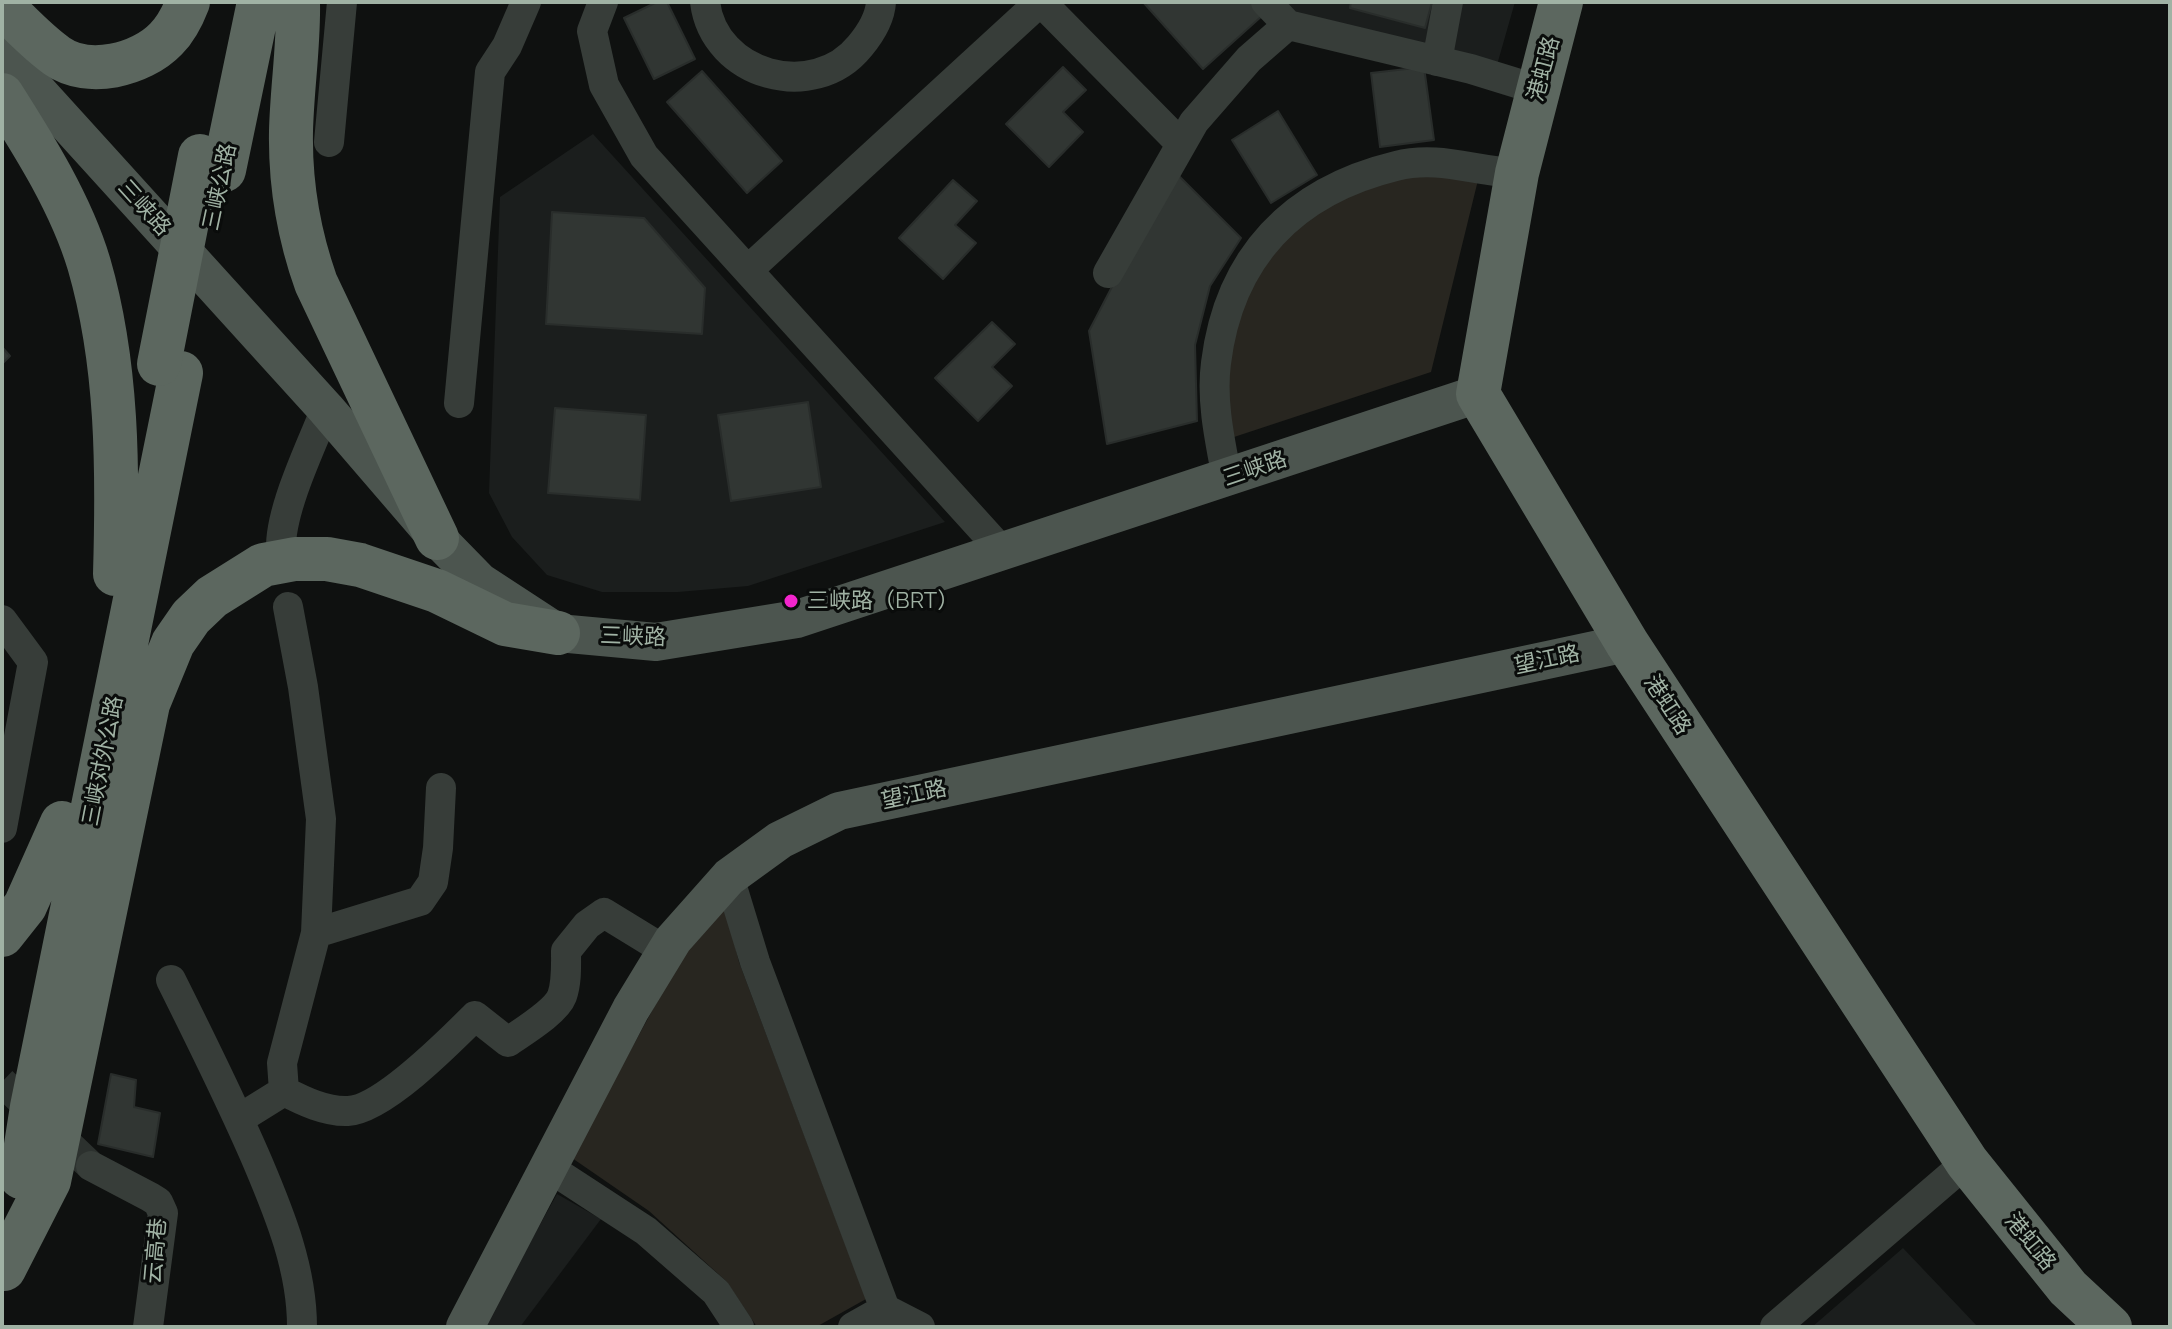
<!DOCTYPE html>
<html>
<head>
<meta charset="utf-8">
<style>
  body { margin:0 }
  #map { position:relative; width:2172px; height:1329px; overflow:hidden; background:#0f1110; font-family:Raleway,sans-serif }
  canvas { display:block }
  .frame { position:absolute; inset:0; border:4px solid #a0b2a4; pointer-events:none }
</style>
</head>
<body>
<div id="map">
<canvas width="2172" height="1329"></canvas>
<div class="frame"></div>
</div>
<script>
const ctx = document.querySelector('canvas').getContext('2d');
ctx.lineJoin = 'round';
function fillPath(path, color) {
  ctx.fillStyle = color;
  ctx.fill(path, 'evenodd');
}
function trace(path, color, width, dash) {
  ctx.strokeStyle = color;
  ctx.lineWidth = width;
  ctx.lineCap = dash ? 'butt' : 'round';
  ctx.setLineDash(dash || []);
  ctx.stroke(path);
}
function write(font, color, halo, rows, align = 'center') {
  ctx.font = font + ' Raleway,"Noto Sans SC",sans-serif';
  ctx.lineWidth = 6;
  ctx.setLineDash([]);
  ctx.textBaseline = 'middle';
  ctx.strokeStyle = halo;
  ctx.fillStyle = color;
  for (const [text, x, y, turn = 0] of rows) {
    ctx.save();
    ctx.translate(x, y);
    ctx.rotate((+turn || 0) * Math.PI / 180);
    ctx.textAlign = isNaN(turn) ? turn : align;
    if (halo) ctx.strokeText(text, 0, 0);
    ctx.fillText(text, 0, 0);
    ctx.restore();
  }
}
fillPath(new Path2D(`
  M1280,2H1515L1497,65L1300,17Z
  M593,134L945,522L748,586L678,592H602L547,575L512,537L489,493L500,197Z
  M557,1194L601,1219L520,1327H483Z
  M1903,1248L1978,1327H1812Z`), '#1b1e1d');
fillPath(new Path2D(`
  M1410,175L1479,176L1431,372L1228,439L1227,384L1233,324L1258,269L1282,238L1340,194Z
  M722,895L739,962L866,1299L816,1327H757L726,1281L649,1211L572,1158L714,897Z`), '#282620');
const building = new Path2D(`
  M657,2H667L695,59L654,79L624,18Z
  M1143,2H1252L1263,15L1203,69Z
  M1351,2H1432L1425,28L1350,8Z
  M1063,67L1086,90L1063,112L1083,132L1049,167L1006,124Z
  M1424,67L1434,140L1380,147L1371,73Z
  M702,71L782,161L747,193L667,102Z
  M1278,111L1317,175L1271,203L1232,140Z
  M1178,175L1241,238L1210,286L1195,345L1197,421L1107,444L1089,331L1129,254Z
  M953,180L977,201L955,225L976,243L943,279L899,238Z
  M552,212L644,218L705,288L702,334L546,324Z
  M992,322L1015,344L992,367L1012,386L978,421L935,378Z
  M2,347L10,356L2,364Z
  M808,402L821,487L731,501L718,415Z
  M555,408L646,415L640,500L548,493Z
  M111,1074L136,1080L134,1107L160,1113L153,1157L98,1144Z`);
fillPath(building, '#313633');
trace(building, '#292d2b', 2);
trace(new Path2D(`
  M2,1082L91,1166`), '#2c312e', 30, [30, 15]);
trace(new Path2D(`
  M603,2L592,31L604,85L644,156L1003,552
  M705,2C714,76 814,103 860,46C870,34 880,18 881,2
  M1041,2L1181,144
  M1266,2L1288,25
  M1437,61L1448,2
  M329,142L342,2
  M748,270L1040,2
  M1108,273L1194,122L1249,59L1288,25L1471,69L1539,90
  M459,403L490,72L507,46L526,2
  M1227,478C1220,441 1211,401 1216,363C1229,257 1293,191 1396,166C1440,155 1475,172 1517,173
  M281,545C282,506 311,446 326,409
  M2,620L33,662L2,828
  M729,877L755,962L885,1309L853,1327
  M316,933L420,901L433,882L438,848L441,788
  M171,980C201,1040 231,1100 258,1163C280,1215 302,1269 302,1327
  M284,1091C303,1101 326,1112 348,1111C383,1109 449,1042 475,1016L508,1042C522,1032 556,1012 562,996C567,982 566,965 566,951L587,925L604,913L666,951
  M239,1119L284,1091L282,1063L316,933L321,819L303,687L288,607
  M91,1166L150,1197L158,1202L163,1213L148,1327
  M548,1167L646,1231L716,1292L739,1327
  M885,1309L920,1327
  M1775,1327L1967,1162`), '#373d39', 30);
trace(new Path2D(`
  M2,52L326,409L437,538L480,582L558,633L656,642L797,619L1478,394
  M465,1327L631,1009L673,940L729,877L780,840L839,811L1627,643`), '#4c554f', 38);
trace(new Path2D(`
  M298,2C299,45 292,88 291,131C290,183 299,235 316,283L437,538
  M1561,2L1517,173L1478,394L1627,643L1967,1162L2068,1288L2110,1327
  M2,6C20,23 37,42 57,56C88,78 141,65 166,39C176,29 183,15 188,2
  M2,95C35,147 71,204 89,264C118,364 118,470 115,574
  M224,170L259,2
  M2,935L25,906L62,823
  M21,1177L32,1107L181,373
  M4,1269L49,1181L148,704L173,643L191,617L212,597L263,565L295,559H327L360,565L437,591L505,624L558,633`), '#5c675f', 44);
trace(new Path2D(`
  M159,364L200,156`), '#5c675f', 44);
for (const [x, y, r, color] of [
  [791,601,8,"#f325cc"]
]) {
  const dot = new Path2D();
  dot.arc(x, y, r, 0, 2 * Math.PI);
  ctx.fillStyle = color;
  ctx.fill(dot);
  trace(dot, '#0a0c0b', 3);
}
write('22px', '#a0b2a4', '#0a0c0b', [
  ["港虹路",1544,69,-75],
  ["三峡公路",220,187,-78],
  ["三峡路",144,208,48],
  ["三峡路",1255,469,-19],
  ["三峡路",633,637,2],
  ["望江路",1547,660,-12],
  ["港虹路",1667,705,57],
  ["三峡对外公路",103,761,-79],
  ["望江路",914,795,-12],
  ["港虹路",2030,1242,51],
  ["云高巷",156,1251,-85]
]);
write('22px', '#a0b2a4', '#0a0c0b', [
  ["三峡路（BRT）",807,601]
], 'left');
</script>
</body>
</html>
